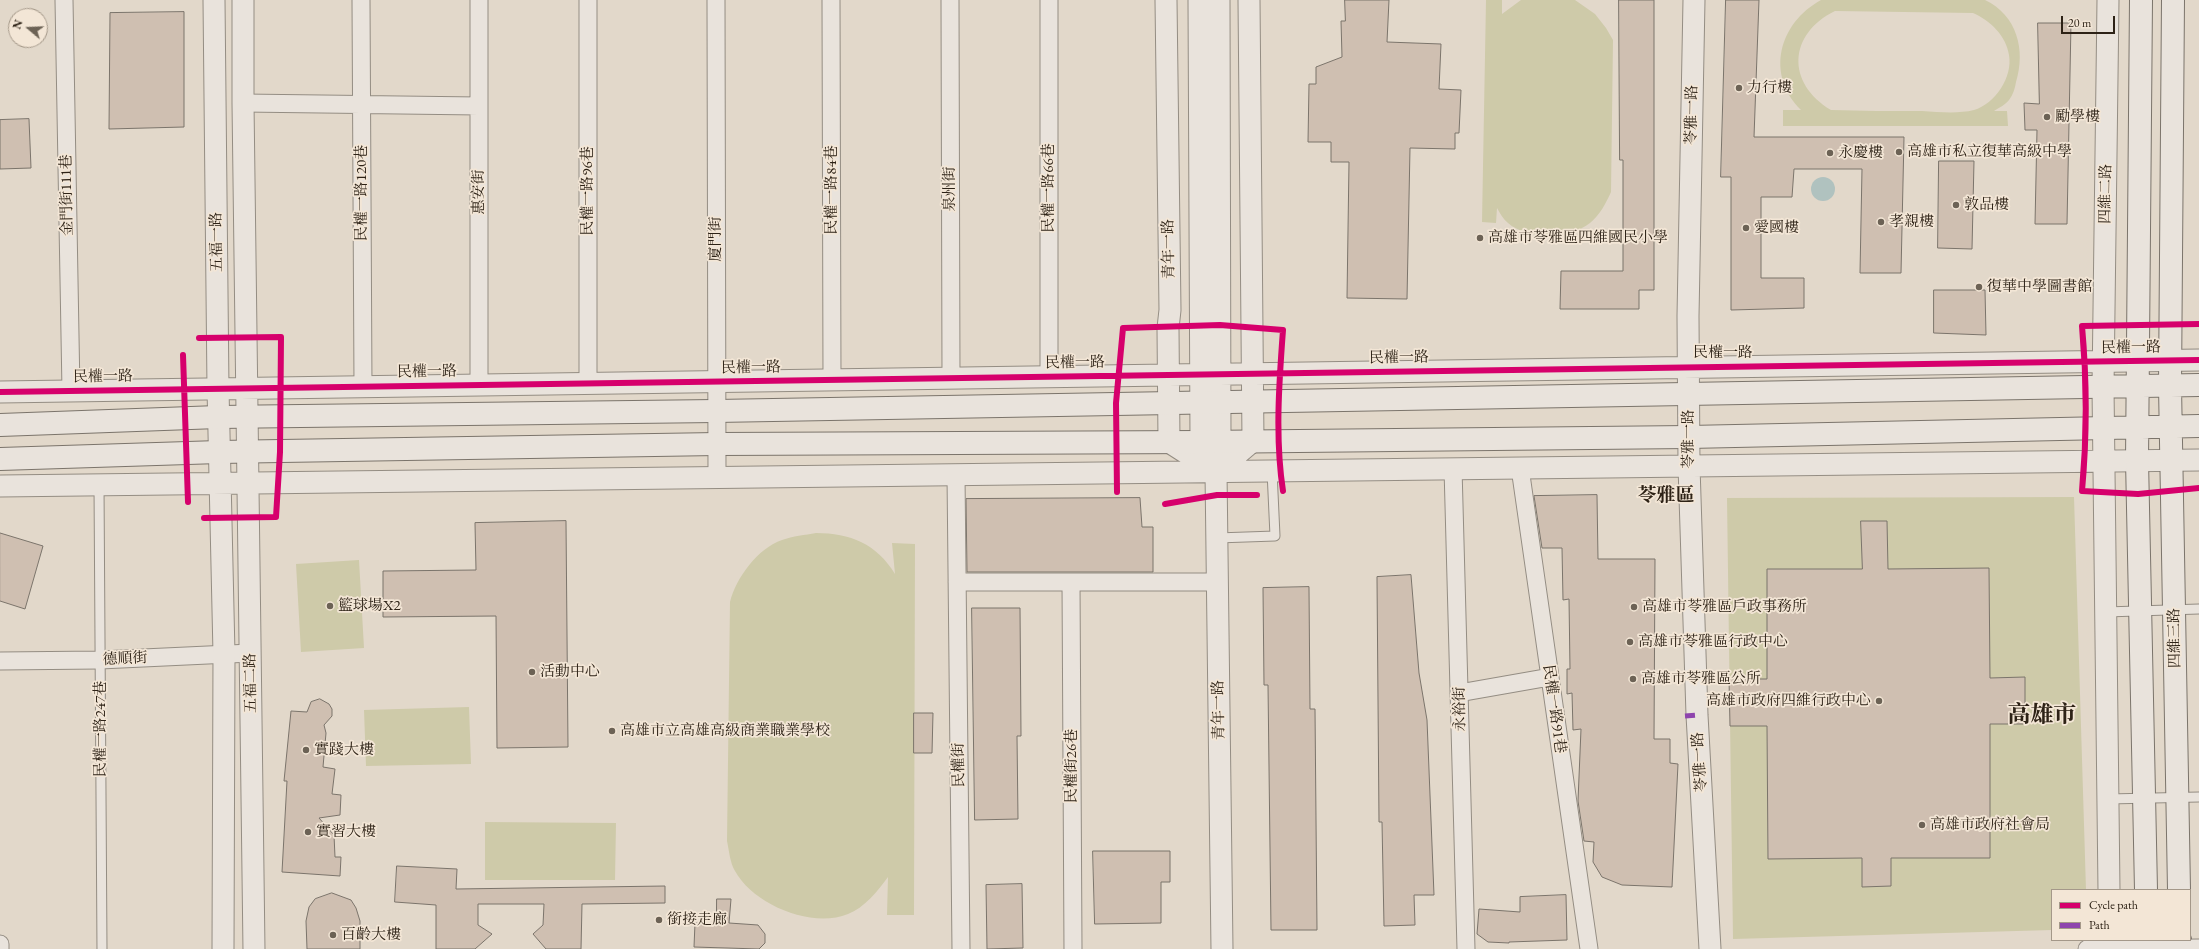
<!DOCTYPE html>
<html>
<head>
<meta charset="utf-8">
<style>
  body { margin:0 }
  #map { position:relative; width:2199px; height:949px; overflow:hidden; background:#e2d8ca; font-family:"EB Garamond",serif }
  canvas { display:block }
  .legend { position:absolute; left:2051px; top:889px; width:140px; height:52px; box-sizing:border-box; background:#f3e6d6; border:1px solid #a49889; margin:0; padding:5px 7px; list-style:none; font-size:12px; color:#2d2216 }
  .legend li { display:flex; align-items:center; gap:8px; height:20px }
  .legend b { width:20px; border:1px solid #a49889 }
  .north { position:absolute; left:8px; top:8px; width:40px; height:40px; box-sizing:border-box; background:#f3e6d6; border:1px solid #a49889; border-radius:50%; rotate:289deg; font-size:11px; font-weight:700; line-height:16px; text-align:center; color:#2d2216 }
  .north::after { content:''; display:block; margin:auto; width:14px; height:18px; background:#6c6255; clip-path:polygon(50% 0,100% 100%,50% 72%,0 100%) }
  .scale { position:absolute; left:2061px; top:16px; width:54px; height:18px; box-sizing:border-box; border:2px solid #2d2216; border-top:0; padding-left:5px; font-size:12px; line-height:14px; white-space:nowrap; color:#2d2216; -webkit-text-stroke:3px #f3e6d6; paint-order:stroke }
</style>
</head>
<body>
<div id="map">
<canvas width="2199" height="949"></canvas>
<ul class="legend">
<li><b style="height:5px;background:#d6006c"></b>Cycle path</li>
<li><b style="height:5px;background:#8e44ad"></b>Path</li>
</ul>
<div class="north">N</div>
<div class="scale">20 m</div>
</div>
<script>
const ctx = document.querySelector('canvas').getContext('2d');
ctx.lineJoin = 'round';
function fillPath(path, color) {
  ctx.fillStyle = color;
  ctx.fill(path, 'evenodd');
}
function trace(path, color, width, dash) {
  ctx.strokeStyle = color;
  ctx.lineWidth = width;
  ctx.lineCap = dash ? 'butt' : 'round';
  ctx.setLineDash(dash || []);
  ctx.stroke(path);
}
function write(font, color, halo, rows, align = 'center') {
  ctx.font = font + ' "EB Garamond","Noto Serif TC",serif';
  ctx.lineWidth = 3.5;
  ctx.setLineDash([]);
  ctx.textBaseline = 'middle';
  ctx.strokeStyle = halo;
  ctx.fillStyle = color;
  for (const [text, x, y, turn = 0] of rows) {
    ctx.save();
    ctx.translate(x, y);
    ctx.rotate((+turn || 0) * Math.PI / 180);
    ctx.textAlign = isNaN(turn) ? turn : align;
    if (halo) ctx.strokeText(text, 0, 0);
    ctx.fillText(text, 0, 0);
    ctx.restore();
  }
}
fillPath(new Path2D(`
  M1486,0H1502V14L1521,0H1575L1595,14L1606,28L1613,40L1611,192C1606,203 1600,215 1590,223C1571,238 1527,240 1508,223C1503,219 1500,213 1497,208L1496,223L1482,222Z
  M1821,0H1985C2017,15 2026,50 2016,82C2015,88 2013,95 2009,100C2006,104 1999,108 1994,111H2007L2008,126H1783V110H1801C1765,74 1779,23 1821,0ZM1835,11L1973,13C1991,21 2006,36 2009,55C2013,77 1995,104 1974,110C1958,114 1939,112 1922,111C1892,111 1861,111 1831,110C1786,83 1788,34 1835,11Z
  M2074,497L2086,890H2052V930L1733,939L1727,498Z
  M816,533C850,533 877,544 895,574L892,543L915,544L914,915H887L888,877C878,891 864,908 848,914C811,929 753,904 735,871C730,863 729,850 727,841L730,602C736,578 758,548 782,540C793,536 805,535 816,533Z
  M359,560L364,648L301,652L296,564Z
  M469,707L471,764L366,766L364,710Z
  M485,822L616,823L615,880H485Z`), '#cecaa9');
fillPath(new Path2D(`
  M1811 189a12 12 0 1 1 24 0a12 12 0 1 1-24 0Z`), '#b0c2bf');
const building = new Path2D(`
  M1345,0H1389L1387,42L1441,44L1439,89L1461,90L1459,133H1455V149L1410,148L1407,299L1347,298L1349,162H1331V142H1308L1309,84H1316V67L1342,57L1341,21H1345Z
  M1619,0H1654V290H1639V309H1560L1561,271H1623V160H1620Z
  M1726,0H1759L1754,137H1904L1901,273H1860L1862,169H1794L1792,197H1761V278H1804V308L1731,310V177H1721Z
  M184,12V127L109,129L110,13Z
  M2038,23H2071L2067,224H2035L2037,130H2025L2024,103L2039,104Z
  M29,119L31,168L0,169V120Z
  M1939,161H1974L1972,249L1938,248Z
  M1934,290H1985L1986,335L1934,333Z
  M1597,495L1598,559H1655L1654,739H1670V763L1678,764L1672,887L1622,885L1602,877L1593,862L1594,842L1584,841L1578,801L1581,729L1573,730L1572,693L1567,694V669H1570L1569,599L1563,600L1562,548H1542L1534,496Z
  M1140,498L1142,527H1153V572H967L966,499Z
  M566,521L568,747L497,748L496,616L383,617V571L476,570L475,523Z
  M1861,521H1887L1888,569L1989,568L1990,678L2025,677V724H1990V858H1891V886L1862,887V858L1768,859L1767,726H1730L1729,679H1767V569H1862Z
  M0,533L43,546L25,609L0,601Z
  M1411,575L1419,673L1427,720L1434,895H1414L1415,925L1384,926L1382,822H1379L1377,577Z
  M1309,587L1310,709H1315L1317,930H1271L1268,685H1264L1263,588Z
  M972,608H1020L1021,736H1017L1018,819L975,820Z
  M320,699L329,704L332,709V716L324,725L326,733L323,767L335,769L332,794L341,795L340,815L319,818L334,835L335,857H341L340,876L282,872L287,781H284L291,711L307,712L311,702Z
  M914,713H933L932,753H914Z
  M1093,851H1170V882H1161V923L1095,924Z
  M397,866L457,869L456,889L665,886V903L582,904L581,949H546L533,934L543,925L544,904H478V925L492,934L475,949H436V905L395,902Z
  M1022,884L1023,948L987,949L986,885Z
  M332,893L351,900L356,908L360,921V949H307L306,921L309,907L315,899Z
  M1566,895L1567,940L1509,942V943L1488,942L1477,934L1479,909L1520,912V897Z
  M717,899H731L729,923L758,925L765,934V943L759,949L694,947L695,923L716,924Z`);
fillPath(building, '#cfbfb1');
trace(building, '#7b746b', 1);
const service = new Path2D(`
  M99,485L102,949
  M1217,538L1275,536L1272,471
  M2106,612L2199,609
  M2108,799L2199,797`);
const minor = new Path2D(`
  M64,0L71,391
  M361,0L363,386
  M479,0V385
  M588,0V383
  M716,0L717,477
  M831,0L832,380
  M950,0L951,378
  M1049,0V376
  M243,103L479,106
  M1453,468L1466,949
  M1520,468L1589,949
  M956,475L961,949
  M957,582H1218
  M1071,582L1073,949
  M0,661L100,660L251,653
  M1459,693L1550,677
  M0,944V949
  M2087,949H2103
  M2117,949L2199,948`);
const tertiary = new Path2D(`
  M214,0L218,389L224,654L223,949
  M243,0V103L254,949
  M1166,0L1170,310L1168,328L1169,442L1216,472
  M1199,0L1201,442L1209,457
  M1219,0L1220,442L1216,472L1222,949
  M1694,0L1688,316L1689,466L1697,715L1710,949
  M2108,0L2103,387L2109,890
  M0,392L2199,360
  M1216,472L1253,441L1249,0
  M0,486L2199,460
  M2110,940V949`);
const secondary = new Path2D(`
  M2141,0L2137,460L2146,890
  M2173,0L2170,386L2179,890
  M0,425L218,417L716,411L2199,385
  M0,459L219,452L717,444L1201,442L1689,437L2199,426
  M2147,940V949
  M2180,940V949`);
trace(service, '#948d83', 11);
trace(minor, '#948d83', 19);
trace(tertiary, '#948d83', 23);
trace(secondary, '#7b746b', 24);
trace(service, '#e9e3dc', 9);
trace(minor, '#e9e3dc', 17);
trace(tertiary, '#e9e3dc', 21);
trace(secondary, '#e9e3dc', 22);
trace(new Path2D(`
  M1685,716L1697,715`), '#8e44ad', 5, [10, 5]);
trace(new Path2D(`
  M2199,324L2082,326C2087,381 2087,436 2082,491L2138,494L2199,488
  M199,338L281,337L280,452L276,517L204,518
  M183,355L188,502
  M0,392L2199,360
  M1117,492L1116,403L1123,328L1220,325L1283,330C1279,383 1275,439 1283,491
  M1165,504L1217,495H1257`), '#d6006c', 6);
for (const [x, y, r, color] of [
  [1739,88,4,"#6c6255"],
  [2047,117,4,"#6c6255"],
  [1899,152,4,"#6c6255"],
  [1830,153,4,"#6c6255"],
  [1956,205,4,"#6c6255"],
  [1881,222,4,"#6c6255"],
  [1746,228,4,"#6c6255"],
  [1480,238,4,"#6c6255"],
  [1979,287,4,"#6c6255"],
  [330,606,4,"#6c6255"],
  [1634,607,4,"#6c6255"],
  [1630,642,4,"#6c6255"],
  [532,672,4,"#6c6255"],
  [1633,679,4,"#6c6255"],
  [1879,701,4,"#6c6255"],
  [612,731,4,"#6c6255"],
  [306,750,4,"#6c6255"],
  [1922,825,4,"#6c6255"],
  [308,832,4,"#6c6255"],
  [659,920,4,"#6c6255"],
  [333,935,4,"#6c6255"]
]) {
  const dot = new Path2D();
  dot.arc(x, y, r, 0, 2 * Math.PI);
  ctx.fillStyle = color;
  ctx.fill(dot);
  trace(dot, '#f3e6d6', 1.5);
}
write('15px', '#2d2216', '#f3e6d6', [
  ["力行樓",1747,88],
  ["勵學樓",2055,117],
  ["高雄市私立復華高級中學",1907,152],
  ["永慶樓",1838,153],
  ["敦品樓",1964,205],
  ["孝親樓",1889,222],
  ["愛國樓",1754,228],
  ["高雄市苓雅區四維國民小學",1488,238],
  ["復華中學圖書館",1987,287],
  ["籃球場X2",338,606],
  ["高雄市苓雅區戶政事務所",1642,607],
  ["高雄市苓雅區行政中心",1638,642],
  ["活動中心",540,672],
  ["高雄市苓雅區公所",1641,679],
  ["高雄市政府四維行政中心",1871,701,"right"],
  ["高雄市立高雄高級商業職業學校",620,731],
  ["實踐大樓",314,750],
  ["高雄市政府社會局",1930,825],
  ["實習大樓",316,832],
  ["銜接走廊",667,920],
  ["百齡大樓",341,935]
], 'left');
write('15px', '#2d2216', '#f3e6d6', [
  ["苓雅一路",1692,115,-89],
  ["民權一路66巷",1049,188,-90],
  ["泉州街",950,189,-90],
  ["民權一路84巷",832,190,-90],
  ["民權一路96巷",588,191,-90],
  ["惠安街",479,192,-90],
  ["民權一路120巷",362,193,-90],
  ["四維二路",2106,194,-89],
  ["金門街111巷",67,195,-91],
  ["廈門街",716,239,-90],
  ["五福一路",217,242,-91],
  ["青年一路",1169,249,-91],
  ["民權一路",2131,348,-1],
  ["民權一路",1723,353],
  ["民權一路",1399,358,-1],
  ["民權一路",1075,363,-1],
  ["民權一路",751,368,-1],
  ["民權一路",427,372,-1],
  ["民權一路",103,377,-1],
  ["苓雅一路",1689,439,-90],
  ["四維三路",2175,638,-91],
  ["德順街",125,659,-3],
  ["五福二路",251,683,-91],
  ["永裕街",1460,709,-91],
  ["民權一路91巷",1554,709,82],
  ["青年一路",1219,710,-91],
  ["民權一路247巷",101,729,-90],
  ["苓雅一路",1700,762,-94],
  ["民權街",959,765,-91],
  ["民權街26巷",1072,766,-90]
]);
write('bold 19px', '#2d2216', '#f3e6d6', [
  ["苓雅區",1666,496]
]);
write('bold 23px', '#2d2216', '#f3e6d6', [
  ["高雄市",2042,716]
]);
</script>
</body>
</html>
